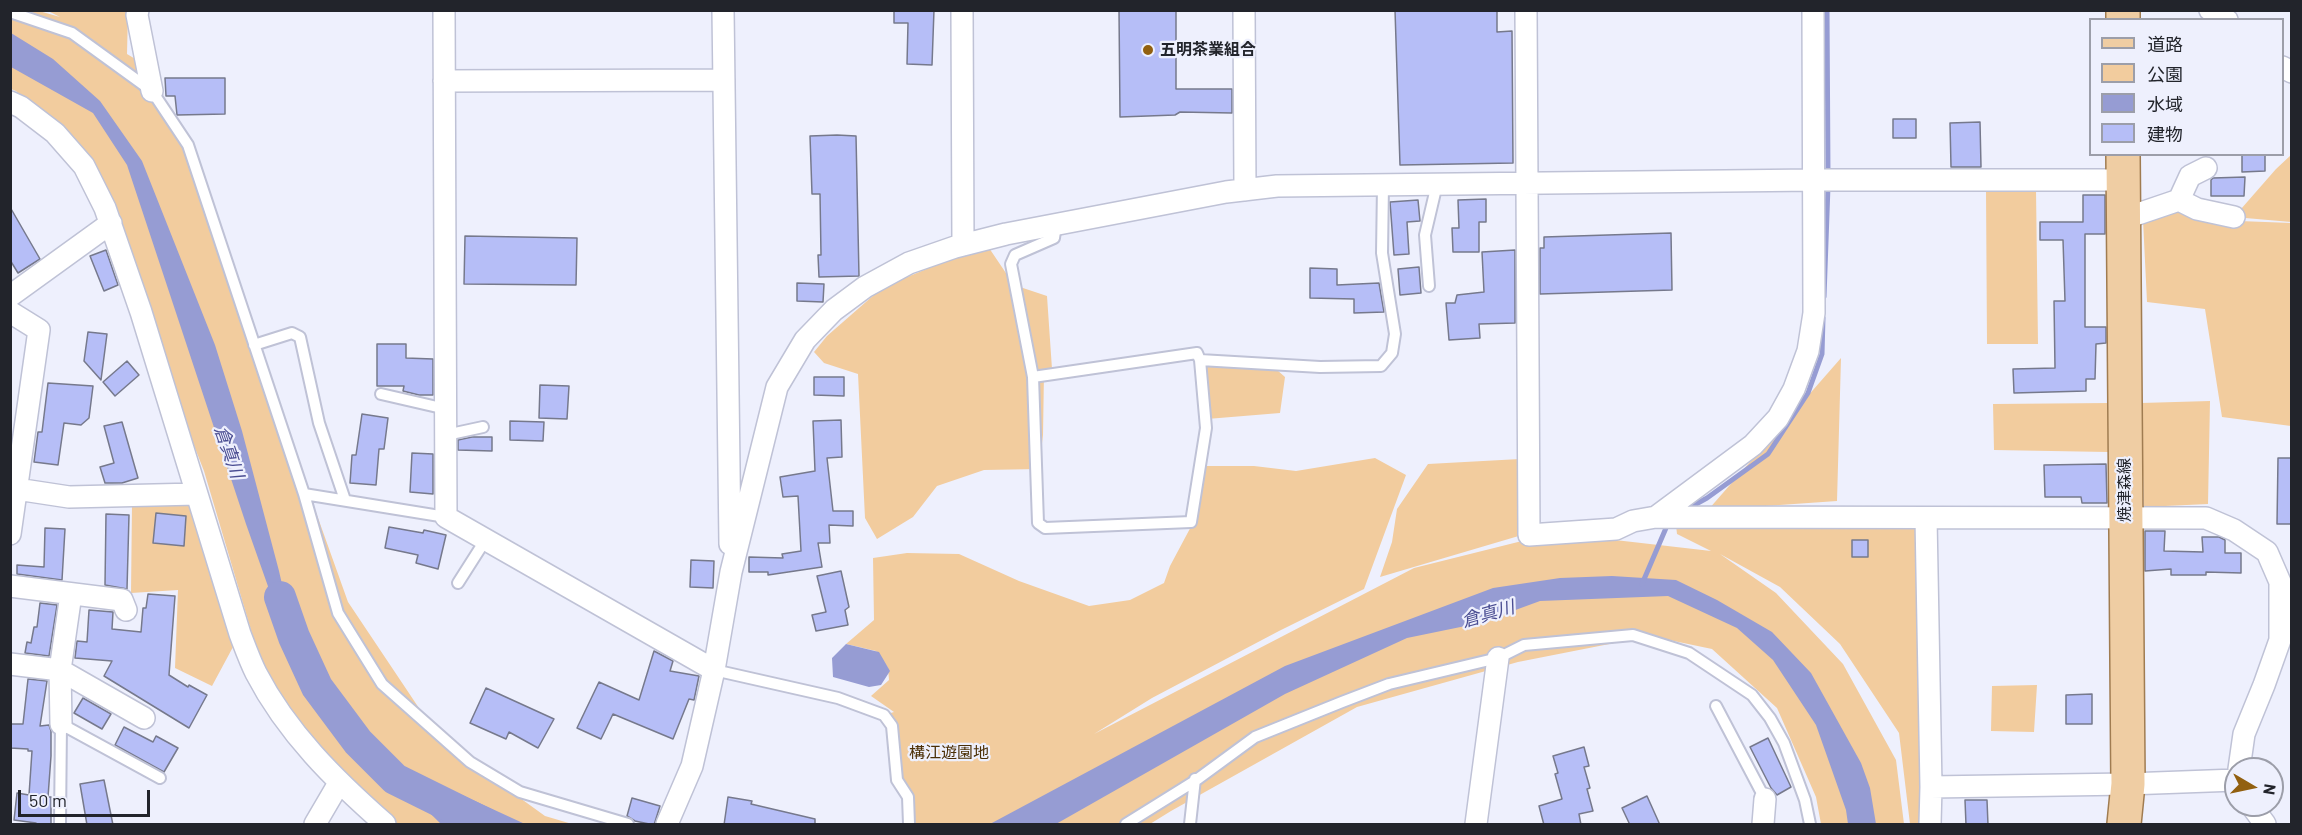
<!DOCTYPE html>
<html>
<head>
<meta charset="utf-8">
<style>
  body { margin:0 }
  #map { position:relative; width:2302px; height:835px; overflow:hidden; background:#eef0fd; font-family:Barlow,"Noto Sans JP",sans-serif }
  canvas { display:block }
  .frame { position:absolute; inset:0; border:12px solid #22242b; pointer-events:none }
  .legend { position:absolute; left:2089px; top:18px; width:195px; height:138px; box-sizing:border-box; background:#eef0fd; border:2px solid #9c9ea9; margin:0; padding:8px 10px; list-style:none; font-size:18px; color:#22242b }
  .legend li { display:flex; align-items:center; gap:12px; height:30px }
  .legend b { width:30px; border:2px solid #9c9ea9 }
  .north { position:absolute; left:2224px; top:757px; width:60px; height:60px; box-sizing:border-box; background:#eef0fd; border:2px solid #9c9ea9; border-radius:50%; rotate:99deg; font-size:16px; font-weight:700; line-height:24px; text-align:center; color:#22242b }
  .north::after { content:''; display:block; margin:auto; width:21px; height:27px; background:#926010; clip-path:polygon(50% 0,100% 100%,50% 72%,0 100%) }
  .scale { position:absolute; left:18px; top:790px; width:132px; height:27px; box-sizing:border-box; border:3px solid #22242b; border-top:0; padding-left:8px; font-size:18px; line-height:21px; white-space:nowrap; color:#22242b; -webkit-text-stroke:4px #eef0fd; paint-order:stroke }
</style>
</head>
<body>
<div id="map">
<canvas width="2302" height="835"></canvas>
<div class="frame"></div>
<ul class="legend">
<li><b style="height:8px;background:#efcda3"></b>道路</li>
<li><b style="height:16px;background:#f2cc9e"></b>公園</li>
<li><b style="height:16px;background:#969cd3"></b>水域</li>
<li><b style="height:16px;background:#b6bef7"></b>建物</li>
</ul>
<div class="north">N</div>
<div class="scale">50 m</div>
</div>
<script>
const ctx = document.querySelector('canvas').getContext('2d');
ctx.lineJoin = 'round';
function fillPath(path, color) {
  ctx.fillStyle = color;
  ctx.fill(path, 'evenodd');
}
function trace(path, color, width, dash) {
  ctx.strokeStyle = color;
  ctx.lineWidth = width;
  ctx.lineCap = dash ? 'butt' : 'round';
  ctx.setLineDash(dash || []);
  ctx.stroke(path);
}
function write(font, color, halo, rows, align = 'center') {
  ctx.font = font + ' Barlow,"Noto Sans JP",sans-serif';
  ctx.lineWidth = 4.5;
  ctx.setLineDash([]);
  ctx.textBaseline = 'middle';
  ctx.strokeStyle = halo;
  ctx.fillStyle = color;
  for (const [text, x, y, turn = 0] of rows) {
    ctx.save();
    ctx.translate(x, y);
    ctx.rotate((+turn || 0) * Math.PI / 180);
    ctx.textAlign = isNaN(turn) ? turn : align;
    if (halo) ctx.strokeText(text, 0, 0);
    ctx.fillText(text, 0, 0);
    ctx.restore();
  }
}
fillPath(new Path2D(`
  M10,11H39L60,17L48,11H128L127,54L147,66L195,173L348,602L441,741L545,816L572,824H390L302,741L258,654L204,471L84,166L16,91L11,89Z
  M2291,155V222L2234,217L2276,169Z
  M1986,190H2036L2038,344H1987Z
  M2185,203L2239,221L2291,223V426L2222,417L2205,309L2147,302L2143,220Z
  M985,242L1014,285L1047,296L1052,369L1044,372L1043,435L1039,469L984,470L937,486L913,517L877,539L865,518L858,374L824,363L814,352L827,336L883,287L953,258Z
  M1841,358L1837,501L1708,510Z
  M1205,363L1277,370L1285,377L1280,413L1207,419Z
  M2210,401L2208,504L2144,507L2141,403Z
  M2109,403L2108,452L1994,450L1993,404Z
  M1375,458L1406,475L1364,589L1279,631L1152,698L1094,734L1414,568L1554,533L1711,551L1677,534L1676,525L1919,524L1923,824H1910L1899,733L1840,644L1780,587L1720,554L1776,593L1843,664L1896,760L1904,824H1821L1816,797L1777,708L1712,649L1650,636L1518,662L1357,707L1171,811L1150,824H913L884,715L894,712L871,696L889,680L888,668L876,651L846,644L874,620L873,558L907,553L959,554L1019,581L1089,606L1130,600L1164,583L1170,566L1194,521L1203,466H1254L1296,471Z
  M1520,459L1522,535L1380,577L1392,542L1397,509L1428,464Z
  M189,503L233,647L212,686L175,668L178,590L131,593L132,504Z
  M2037,685L2034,732L1991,731L1992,686Z`), '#f2cc9e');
fillPath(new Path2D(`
  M11,33L53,59L100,101L142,161L215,345L242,431L279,571L294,637L288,643L246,524L127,165L93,113L11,67Z
  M1612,576L1676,580L1717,600L1772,632L1811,673L1861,763L1870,788L1876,824H1848L1846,810L1816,725L1773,660L1737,628L1668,596L1540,601L1480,623L1407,638L1285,694L1056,824H990L1285,666L1493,588L1560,578Z
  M846,644L879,652L890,671L881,685L869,687L833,677L832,658Z
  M395,779L462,795L525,824H441Z`), '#969cd3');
trace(new Path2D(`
  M1827,10L1828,177
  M1824,297L1828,186
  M1687,509L1707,498L1768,454L1808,393L1822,354L1823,318
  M1642,584L1669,521`), '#969cd3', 5);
trace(new Path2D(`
  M280,597L294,637L317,687L358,742L395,779L486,824`), '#969cd3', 32);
const building = new Path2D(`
  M894,10H934L932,65L907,64L908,23H894Z
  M1119,10H1176V89H1232V113L1180,112L1175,115L1120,117Z
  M1395,10H1497V32L1512,31L1513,163L1400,165Z
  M165,78H225V114L177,115L175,96H166Z
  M1893,119H1916V138H1893Z
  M1980,122L1981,167H1951L1950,123Z
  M837,135L856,136L859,276L819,277L818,255H821L820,194H812L810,136Z
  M2242,154H2265V171L2242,172Z
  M2245,177L2244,196H2211V180L2213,178Z
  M2083,195H2105V234H2085V327H2106V343L2096,344L2095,379H2086V391L2014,393L2013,369L2055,368L2054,301H2065L2063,240H2040V222H2083Z
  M1486,199V222H1479V252H1453L1452,228H1459L1458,200Z
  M1418,200L1420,221L1407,222L1409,254L1394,255L1390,202Z
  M10,207L40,259L18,273L10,260Z
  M1671,233L1672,290L1540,294V248H1544V237Z
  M465,236L577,238L576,285L464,284Z
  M106,250L118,285L104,291L90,256Z
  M1515,250V323L1479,324L1480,338L1449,340L1446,303H1455L1457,295L1484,292L1482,252Z
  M1419,267L1421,293L1400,295L1398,269Z
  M1310,268L1337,269V285L1379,283L1384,312L1354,313V299L1310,298Z
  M797,283L824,284L823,302L797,301Z
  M88,332L107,334L101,380L84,361Z
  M377,344H406V358L433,359V395H419L403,391L404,386H377Z
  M127,361L139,375L115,396L103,382Z
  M814,377H844V396L814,395Z
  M48,383L93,386L89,418L81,425L64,423L58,465L34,462L38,432H42Z
  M540,385L569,386L567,419L539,418Z
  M362,414L388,418L384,449H379L376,485L350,483L352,455H356Z
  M841,420L842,457L827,458L833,511H853V526L829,525L830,543H818L822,567L768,575V572H749V557L783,558L782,554L801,551L798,496L783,497L780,477L815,471L813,421Z
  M510,421L544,422L543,441L510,440Z
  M122,422L138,478L122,483H105L100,467L114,463L104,426Z
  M472,437H492V451L458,450V440Z
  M412,453L433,454V494L410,492Z
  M2278,458H2292V524H2277Z
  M2106,464L2107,503H2082L2081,497H2045L2044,465Z
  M156,513L186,516L184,546L153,543Z
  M106,514L129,515L127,589L105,585Z
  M389,527L423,533L424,530L446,535L438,569L416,563L418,555L385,548Z
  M45,528L65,529L62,580L17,574V565L44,567Z
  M2145,531H2165L2164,551L2203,552L2202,537H2219L2225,540V553H2241V573L2206,572V575H2171V569L2145,571Z
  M1852,540H1868V557H1852Z
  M691,560L714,561L713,588L690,587Z
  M841,571L849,607L845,610L848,625L816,631L812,615L826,612L817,576Z
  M148,594L175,596L169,675L188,687L189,685L207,695L189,728L104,676L112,661L75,658L77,641L87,642L89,610L113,612L112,629L141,632L143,608H146Z
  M40,603L57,605L49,656L25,653L27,642L31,643L34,627H37Z
  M654,651L673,661L670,671L699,676L694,700L689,699L673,739L613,714L601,739L577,728L599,682L639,700Z
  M28,679L47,681L40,726L49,725L51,731V756L48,797H51V825H36V823L14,820L17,793L29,795L32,751H28V749L10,748V724H23Z
  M486,688L554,719L538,748L509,732L506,739L470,723Z
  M2092,694V724H2066V695Z
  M83,698L111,714L102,729L74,713Z
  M124,727L153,742L156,736L178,748L164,772L115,745Z
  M1768,738L1791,787L1777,795L1771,788L1750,747Z
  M1584,747L1589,766L1584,767L1590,788L1587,789L1593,811L1579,814L1581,825H1544L1539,806L1562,799L1555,774L1558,773L1553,756Z
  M104,780L113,825H87L80,784Z
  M1647,796L1660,825H1630L1622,808Z
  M728,797L752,801L751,804L815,819V825H724Z
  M632,798L660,806L654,825L635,821L627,816Z
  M1965,800H1987L1988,825H1966Z`);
fillPath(building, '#b6bef7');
trace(building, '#76798c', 1.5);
const service = new Path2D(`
  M10,12L72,33L152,91L188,145L304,494L338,613L382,684L470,762L520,792L628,824
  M1429,286L1425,235L1437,184
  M254,345L292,333L300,337L319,423L345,500
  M1200,360L1206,428L1191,522L1045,528L1038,523L1033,377L1197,353L1200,360L1320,367L1381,366L1392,353L1395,334L1382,253L1383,185
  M1033,377L1011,264L1015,255L1054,238L1056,225
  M381,394L446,409
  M446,435L483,427
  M304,494L446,517
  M458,583L486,539
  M714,670L838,698L884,715L892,726L897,780L908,797L909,824
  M1716,706L1765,799
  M60,824L61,724L160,778
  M1126,824L1195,781L1255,737L1342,702L1389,684L1498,658L1524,645L1633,635L1689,653L1752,695L1770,718L1784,743L1805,800L1810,824
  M1190,824L1195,779`);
const minor = new Path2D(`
  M138,10L137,15L152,91
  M444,10L446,517L714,670
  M723,10L730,544
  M962,10L963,245
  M1244,10L1245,190
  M1526,10L1529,535L1616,529L1633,521L1656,517L1753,445L1778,418L1794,389L1808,351L1814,313L1813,10
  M2210,10L2227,20
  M2282,67L2292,72
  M444,81L724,80
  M10,102L21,107L55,133L84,166L105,208L141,312L240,634C245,647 250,661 256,673C287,733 335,780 385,824
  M2179,200L2190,176L2206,168
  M2123,219L2179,200L2197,209L2234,217
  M10,296L111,223
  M10,312L39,330L10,534
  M10,488L69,497L197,494
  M1656,517L2206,518L2234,530L2267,552L2280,582V640L2264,685L2244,734L2239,769
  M1926,518L1931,787L1930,824
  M10,586L122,600L126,610
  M10,664L60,670L144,718
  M61,724L60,670L71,594
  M1931,787L2128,784L2236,780
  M2251,805L2265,824
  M315,824L339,783
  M667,824L692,766L714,670L731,572L777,387L805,340L834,310L865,287L909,263L955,247L1006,234L1226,192L1277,186L1814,180H2123
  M1476,824L1498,658
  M1763,824L1765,799`);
const primary = new Path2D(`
  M2123,20V10
  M2123,154L2128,784L2124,824`);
trace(service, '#bfc2d6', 14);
trace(minor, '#bfc2d6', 24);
trace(primary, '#a07c51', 36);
trace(service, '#fff', 10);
trace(minor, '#fff', 21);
trace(primary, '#efcda3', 33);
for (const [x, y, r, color] of [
  [1148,50,6,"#926010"]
]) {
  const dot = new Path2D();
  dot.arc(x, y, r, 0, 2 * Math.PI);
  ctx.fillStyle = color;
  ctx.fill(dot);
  trace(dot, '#eef0fd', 2);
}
write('bold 16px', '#22242b', '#eef0fd', [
  ["五明茶業組合",1160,50]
], 'left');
write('16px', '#22242b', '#eef0fd', [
  ["焼津森線",2125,490,-90]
]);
write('16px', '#4b2f06', '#eef0fd', [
  ["構江遊園地",949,753]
]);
write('italic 18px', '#4a4d92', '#eef0fd', [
  ["倉真川",229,452,71],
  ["倉真川",1488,614,-16]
]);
</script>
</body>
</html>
